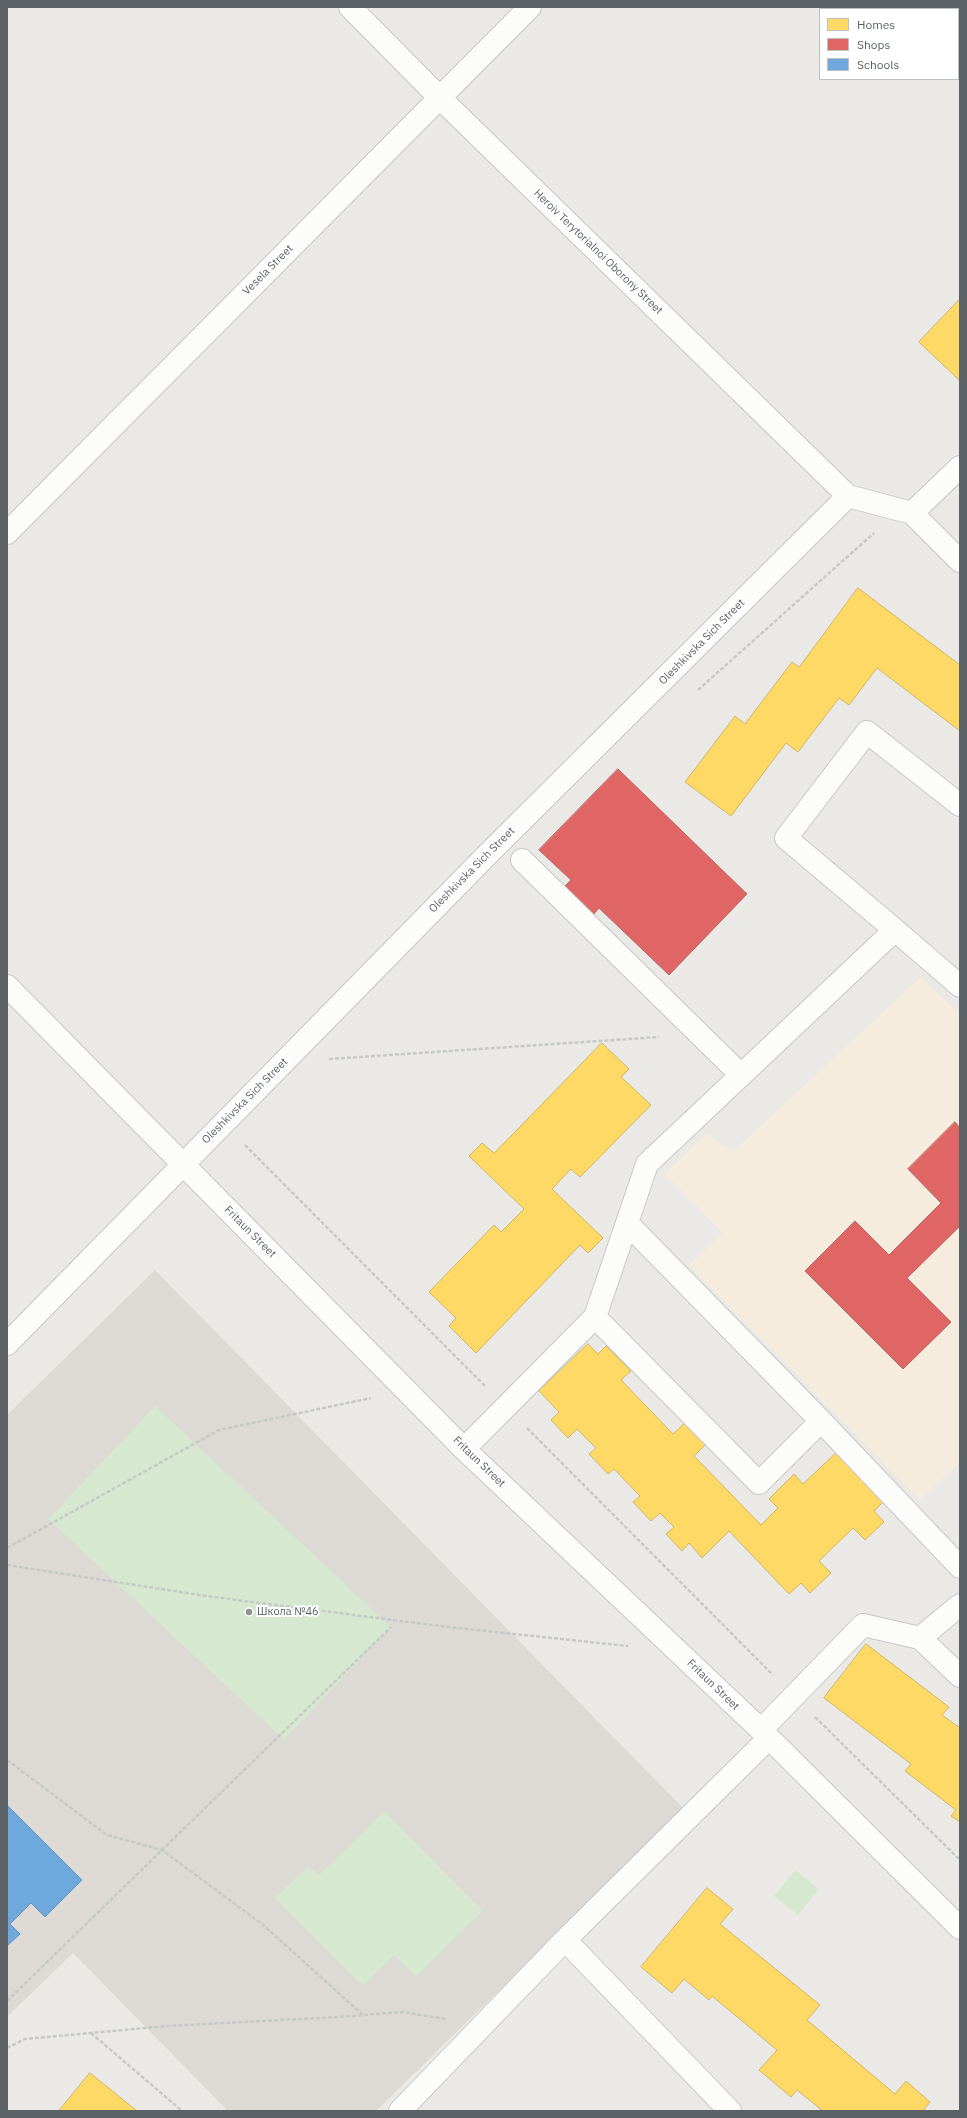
<!DOCTYPE html>
<html>
<head>
<meta charset="utf-8">
<style>
  body { margin:0 }
  #map { position:relative; width:967px; height:2118px; overflow:hidden; background:#ebe9e6; font-family:"IBM Plex Sans",sans-serif }
  canvas { display:block }
  .frame { position:absolute; inset:0; border:8px solid #5b6164; pointer-events:none }
  .legend { position:absolute; left:819px; top:8px; width:140px; height:72px; box-sizing:border-box; background:#fff; border:1px solid #bdc0c1; margin:0; padding:5px 7px; list-style:none; font-size:12px; color:#5b6164 }
  .legend li { display:flex; align-items:center; gap:8px; height:20px }
  .legend b { width:20px; border:1px solid #bdc0c1 }
</style>
</head>
<body>
<div id="map">
<canvas width="967" height="2118"></canvas>
<div class="frame"></div>
<ul class="legend">
<li><b style="height:11px;background:#ffd966"></b>Homes</li>
<li><b style="height:11px;background:#e06666"></b>Shops</li>
<li><b style="height:11px;background:#6fa8dc"></b>Schools</li>
</ul>
</div>
<script>
const ctx = document.querySelector('canvas').getContext('2d');
ctx.lineJoin = 'round';
function fillPath(path, color) {
  ctx.fillStyle = color;
  ctx.fill(path, 'evenodd');
}
function trace(path, color, width, dash) {
  ctx.strokeStyle = color;
  ctx.lineWidth = width;
  ctx.lineCap = dash ? 'butt' : 'round';
  ctx.setLineDash(dash || []);
  ctx.stroke(path);
}
function write(font, color, halo, rows, align = 'center') {
  ctx.font = font + ' "IBM Plex Sans",sans-serif';
  ctx.lineWidth = 4;
  ctx.setLineDash([]);
  ctx.textBaseline = 'middle';
  ctx.strokeStyle = halo;
  ctx.fillStyle = color;
  for (const [text, x, y, turn = 0] of rows) {
    ctx.save();
    ctx.translate(x, y);
    ctx.rotate((+turn || 0) * Math.PI / 180);
    ctx.textAlign = isNaN(turn) ? turn : align;
    if (halo) ctx.strokeText(text, 0, 0);
    ctx.fillText(text, 0, 0);
    ctx.restore();
  }
}
fillPath(new Path2D(`
  M921,977L960,1015V1462L920,1500L689,1265L723,1233L665,1174L706,1134L734,1151Z`), '#f6ecde');
fillPath(new Path2D(`
  M155,1270L684,1809L376,2111H228L73,1953L7,2017V1415Z`), '#ddd9d5');
fillPath(new Path2D(`
  M155,1406L391,1627L284,1740L48,1519Z
  M384,1811L483,1911L416,1977L394,1955L363,1986L275,1898L308,1866L319,1875Z
  M795,1870L819,1889L798,1915L774,1896Z`), '#d6e8d0');
const homes = new Path2D(`
  M960,299V381L919,342Z
  M858,588L960,665V731L877,668L849,705L839,698L798,752L786,743L731,816L685,782L735,716L745,724L792,662L799,667Z
  M602,1043L629,1069L621,1077L651,1105L580,1177L571,1169L552,1189L603,1238L588,1253L580,1245L476,1353L449,1326L456,1318L429,1292L494,1225L501,1232L524,1209L469,1156L482,1143L494,1153Z
  M588,1344L598,1354L606,1346L631,1371L621,1380L673,1434L687,1421L707,1443L694,1456L761,1525L778,1508L769,1499L794,1474L803,1484L839,1450L886,1499L874,1511L884,1522L865,1540L853,1528L819,1561L831,1573L810,1593L801,1583L789,1594L729,1531L702,1558L689,1543L682,1551L666,1534L674,1527L660,1513L651,1521L633,1502L640,1496L614,1469L608,1474L589,1454L596,1448L577,1429L568,1438L551,1420L559,1412L539,1391Z
  M866,1644L949,1707L942,1715L960,1728V1822L951,1816L956,1810L905,1771L911,1764L824,1698Z
  M707,1888L733,1909L720,1924L820,2005L807,2020L895,2094L906,2081L930,2102L923,2111H823L797,2090L791,2097L759,2070L777,2050L712,1996L709,2000L684,1979L672,1993L641,1967Z
  M90,2073L137,2111H59Z`);
fillPath(homes, '#ffd966');
trace(homes, '#ceb565', 1);
const shops = new Path2D(`
  M618,769L747,894L669,975L599,908L593,915L564,887L571,880L539,850Z
  M955,1122L960,1128V1226L907,1278L951,1322L903,1369L805,1271L855,1221L889,1255L941,1203L908,1169Z`);
fillPath(shops, '#e06666');
trace(shops, '#b86465', 1);
const schools = new Path2D(`
  M7,1805L82,1880L45,1917L31,1903L10,1924L20,1934L7,1946Z`);
fillPath(schools, '#6fa8dc');
trace(schools, '#6993b8', 1);
const minor = new Path2D(`
  M350,7L440,98L848,496
  M912,513L960,561
  M7,533L530,7
  M522,860L741,1075
  M895,930L960,986
  M7,986L464,1449L761,1730L960,1928
  M627,1223L821,1421
  M595,1317L759,1483L821,1421L960,1567
  M7,1344L487,855L848,496L912,513L960,467
  M464,1449L595,1317L647,1164L895,930L786,838L867,732L960,805
  M920,1638L960,1676
  M761,1730L863,1625L920,1638L960,1605
  M565,1940L730,2111
  M400,2111L565,1940L769,1738`);
trace(minor, '#c7c7c7', 24);
trace(new Path2D(`
  M698,690L874,533
  M329,1059L659,1037
  M245,1145L485,1386
  M527,1428L773,1675
  M7,1548L219,1430L371,1398
  M7,1565L206,1596L448,1627L628,1646
  M815,1717L960,1860
  M7,1760L107,1835L162,1850L262,1924L363,2015
  M7,2001L391,1627
  M91,2033L182,2111
  M7,2048L25,2039L167,2026L339,2017L402,2012L446,2019`), '#c5cac7', 2.5, [4, 2]);
trace(minor, '#fcfcfb', 22);
for (const [x, y, r, color] of [
  [249,1612,4,"#8d9192"]
]) {
  const dot = new Path2D();
  dot.arc(x, y, r, 0, 2 * Math.PI);
  ctx.fillStyle = color;
  ctx.fill(dot);
  trace(dot, '#fff', 1.5);
}
write('11px', '#5b6164', '#fff', [
  ["Heroiv Terytorialnoi Oborony Street",598,252,44],
  ["Vesela Street",268,270,-45],
  ["Oleshkivska Sich Street",702,642,-45],
  ["Oleshkivska Sich Street",472,870,-45],
  ["Oleshkivska Sich Street",245,1101,-45],
  ["Fritaun Street",250,1232,45],
  ["Fritaun Street",479,1462,44],
  ["Fritaun Street",713,1685,44]
]);
write('11px', '#5b6164', '#fff', [
  ["Школа №46",257,1612]
], 'left');
</script>
</body>
</html>
